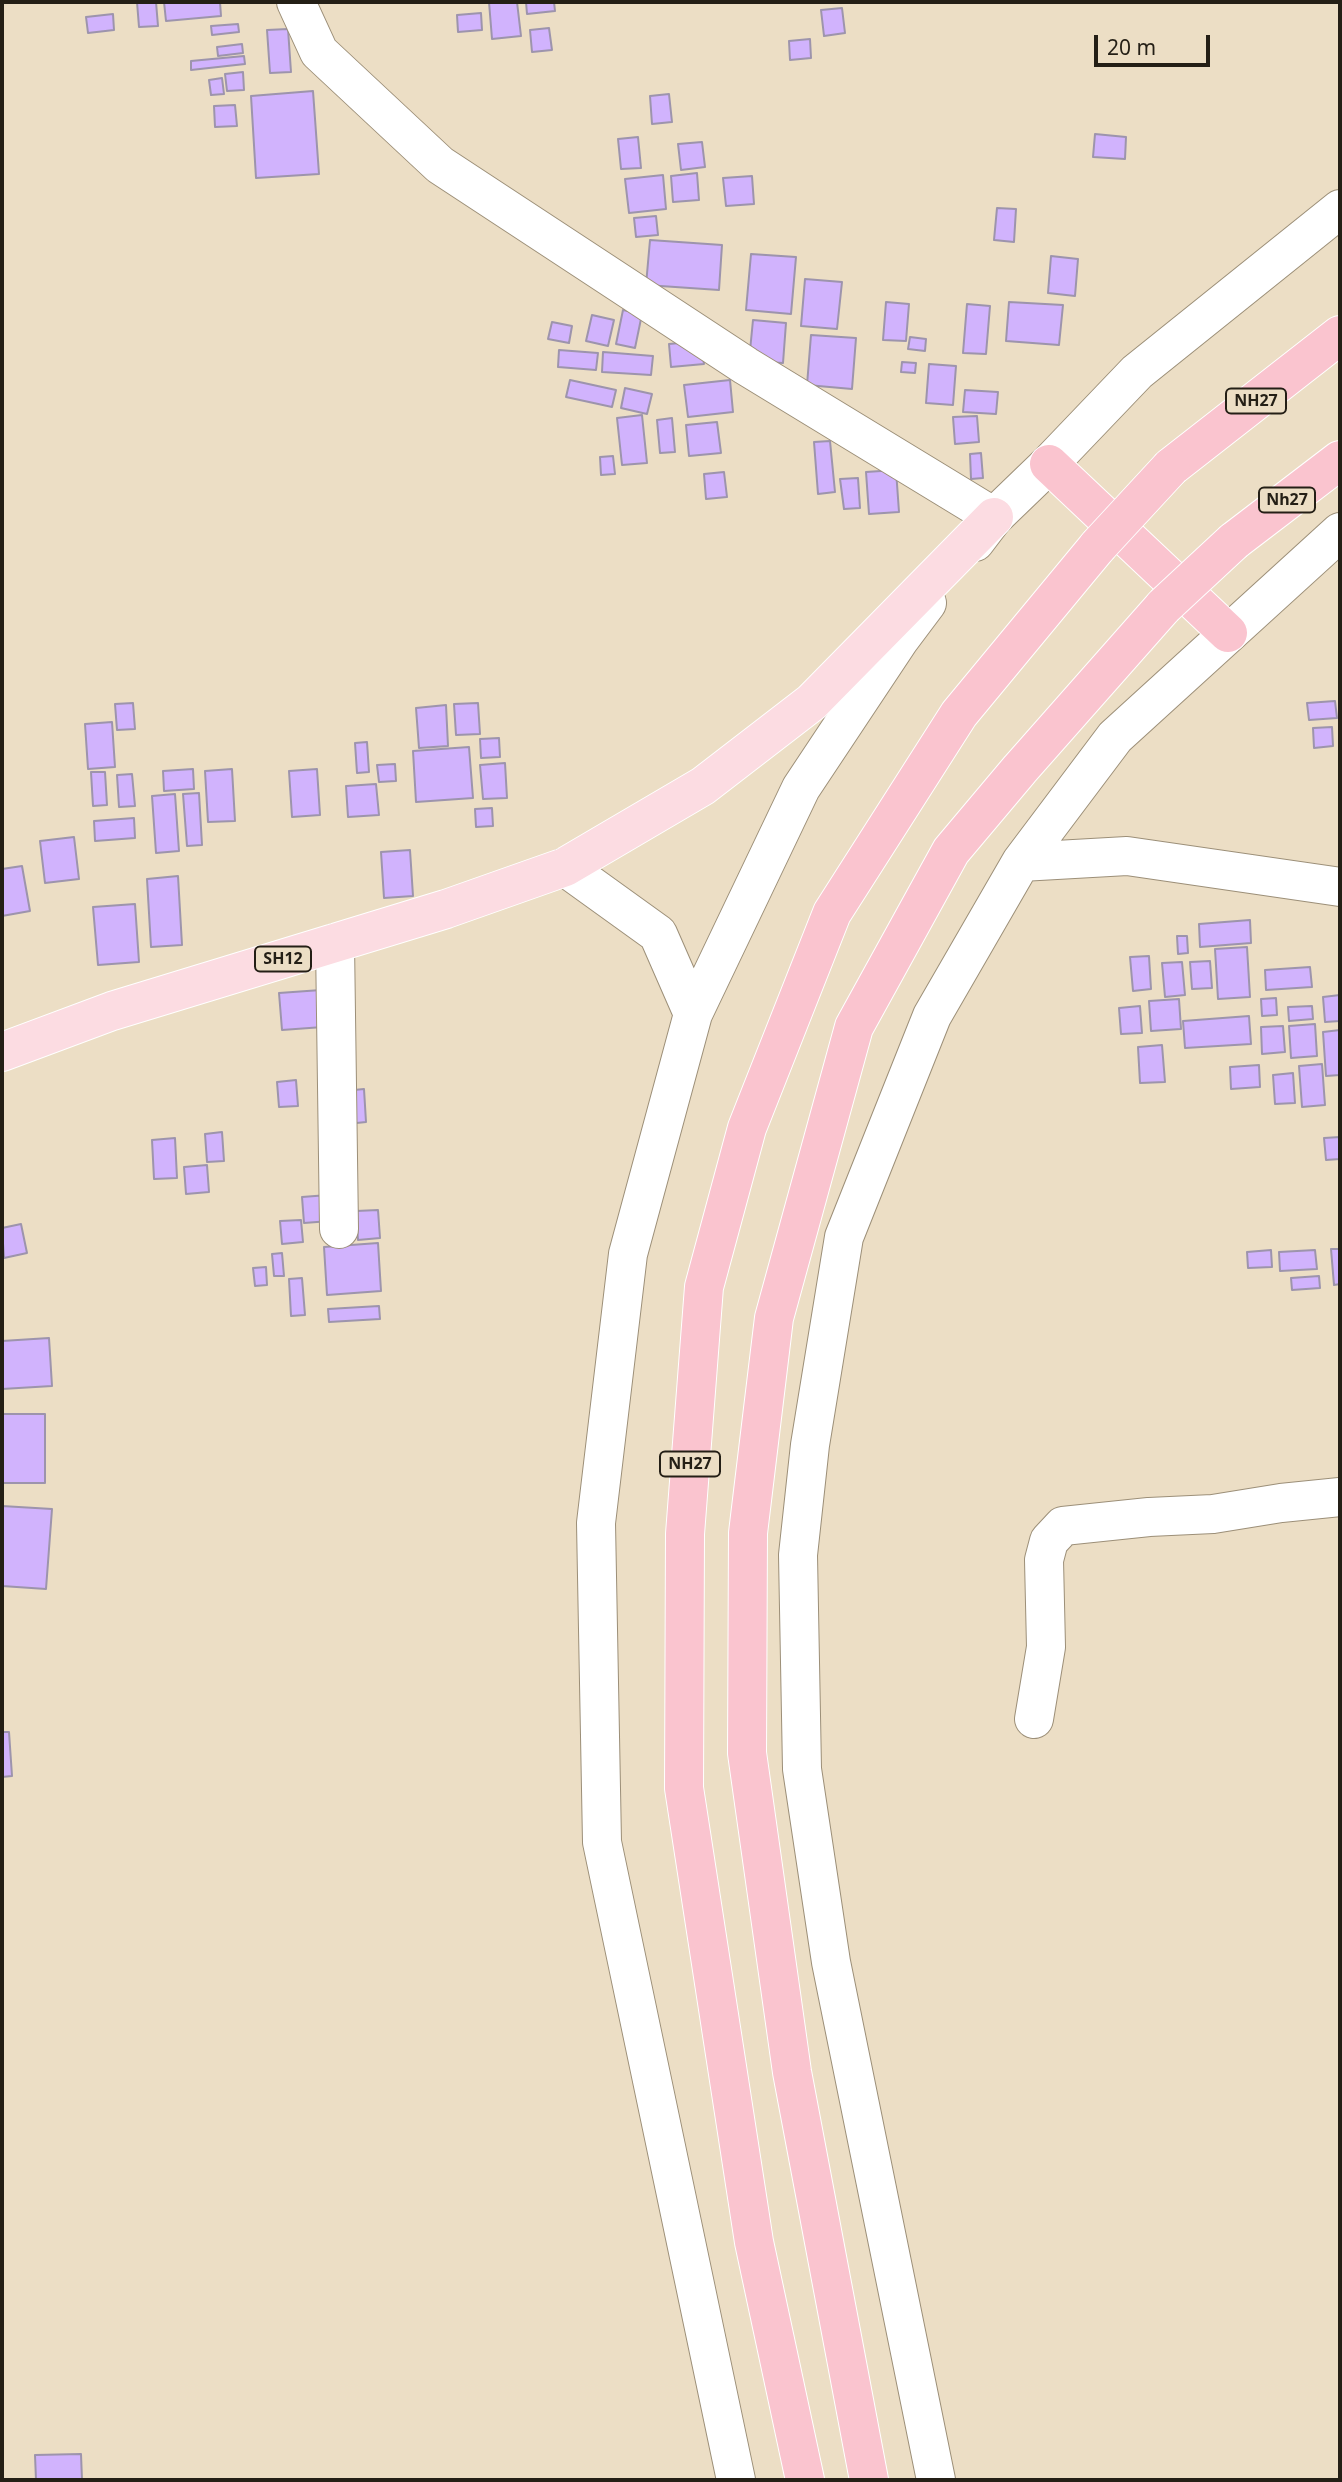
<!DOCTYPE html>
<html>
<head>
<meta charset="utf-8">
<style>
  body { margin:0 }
  #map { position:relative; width:1342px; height:2482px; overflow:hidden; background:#ecdec5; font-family:"Noto Sans",sans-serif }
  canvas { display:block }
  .frame { position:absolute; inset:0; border:4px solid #241f16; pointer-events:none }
  .scale { position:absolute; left:1094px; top:35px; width:116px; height:32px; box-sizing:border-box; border:4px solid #241f16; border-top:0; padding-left:9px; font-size:21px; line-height:24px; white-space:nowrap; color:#241f16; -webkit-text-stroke:5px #ecdec5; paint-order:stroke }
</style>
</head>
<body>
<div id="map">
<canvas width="1342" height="2482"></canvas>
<div class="frame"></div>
<div class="scale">20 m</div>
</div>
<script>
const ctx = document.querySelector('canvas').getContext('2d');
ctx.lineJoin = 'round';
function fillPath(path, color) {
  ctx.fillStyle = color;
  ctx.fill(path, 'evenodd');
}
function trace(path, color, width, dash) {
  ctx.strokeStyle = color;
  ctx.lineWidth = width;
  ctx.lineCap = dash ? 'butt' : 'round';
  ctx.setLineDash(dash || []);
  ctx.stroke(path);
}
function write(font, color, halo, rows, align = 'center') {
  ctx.font = font + ' "Noto Sans",sans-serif';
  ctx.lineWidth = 5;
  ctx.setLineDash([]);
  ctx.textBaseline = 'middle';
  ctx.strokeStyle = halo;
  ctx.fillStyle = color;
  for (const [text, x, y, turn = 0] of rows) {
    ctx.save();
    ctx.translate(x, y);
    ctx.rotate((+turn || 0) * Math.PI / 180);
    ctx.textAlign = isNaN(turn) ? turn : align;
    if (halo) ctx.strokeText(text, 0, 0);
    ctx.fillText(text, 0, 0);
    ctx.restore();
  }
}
const building = new Path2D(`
  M137,2H156L158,26L139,27Z
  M164,2H220L221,16L166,21Z
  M489,2H517L521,36L492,39Z
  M526,2H554L555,11L527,14Z
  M842,8L845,33L824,36L821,10Z
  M481,13L482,30L458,32L457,15Z
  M113,14L114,30L88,33L86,17Z
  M238,24L239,32L212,35L211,26Z
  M549,28L552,50L532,52L530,30Z
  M288,29L291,72L270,73L267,30Z
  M810,39L811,58L790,60L789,41Z
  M242,44L243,53L218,56L217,47Z
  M244,56L245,64L191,70V61Z
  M243,72L244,90L227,91L225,74Z
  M222,78L224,94L211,95L209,80Z
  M313,91L319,174L256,178L251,96Z
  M669,94L672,122L652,124L650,96Z
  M235,105L237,126L215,127L214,106Z
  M1095,134L1126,137L1125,159L1093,157Z
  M638,137L641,168L621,169L618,139Z
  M702,142L705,167L681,170L678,144Z
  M697,173L699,200L673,202L671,176Z
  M663,175L666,209L629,213L625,179Z
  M752,176L754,204L726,206L723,178Z
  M997,208L1016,209L1014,242L994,240Z
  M656,216L658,235L636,237L634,218Z
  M650,240L722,245L719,290L646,285Z
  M751,254L796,257L791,314L746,310Z
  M1051,256L1078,259L1075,296L1048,293Z
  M805,279L842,282L837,329L801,326Z
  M886,302L909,304L906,341L883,340Z
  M1009,302L1063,305L1059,345L1006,341Z
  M967,304L990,306L986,354L963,353Z
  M623,310L642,314L635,348L616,344Z
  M592,315L614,320L608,346L586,341Z
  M753,320L786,323L783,363L749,361Z
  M552,322L572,326L569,343L548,339Z
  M811,335L856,338L852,389L807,385Z
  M910,337L926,339L925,351L908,349Z
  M701,341L704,364L671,367L669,344Z
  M559,350L598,353L596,370L558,367Z
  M603,352L653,356L651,375L602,372Z
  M902,362L916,363L915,373L901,372Z
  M929,364L956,366L953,405L926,403Z
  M570,380L616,390L612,407L566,397Z
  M730,380L733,412L688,417L684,385Z
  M625,388L652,394L647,414L621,408Z
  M965,390L998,392L996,414L963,412Z
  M642,415L647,463L622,465L617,418Z
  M977,416L979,442L955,444L953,417Z
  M672,418L675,452L660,453L657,420Z
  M717,422L721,453L689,456L686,425Z
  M830,441L835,492L818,494L814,442Z
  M981,453L983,478L971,479L970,454Z
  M613,456L615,474L601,475L600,457Z
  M896,470L899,512L869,514L866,472Z
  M724,472L727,497L706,499L704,474Z
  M858,478L860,508L844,509L840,479Z
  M1335,701L1337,718L1309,720L1307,703Z
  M133,703L135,729L117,730L115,704Z
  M478,703L480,734L456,735L454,704Z
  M446,705L448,746L419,748L416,708Z
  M112,722L115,767L88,769L85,724Z
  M1332,727L1333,746L1314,748L1313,728Z
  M499,738L500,757L481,758L480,739Z
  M367,742L369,772L357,773L355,743Z
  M469,747L473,798L416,802L413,751Z
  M505,763L507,798L483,799L480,765Z
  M395,764L396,781L379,782L377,765Z
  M193,769L194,789L164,791L163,771Z
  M232,769L235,821L208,822L205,771Z
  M317,769L320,815L292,817L289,771Z
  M91,772H105L107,805L93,806Z
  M132,774L135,806L119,807L117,775Z
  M376,784L379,815L348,817L346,786Z
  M199,793L202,845L187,846L183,794Z
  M175,794L179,851L156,853L152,796Z
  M492,808L493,826L476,827L475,809Z
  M134,818L135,838L95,841L94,821Z
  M74,837L79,879L45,883L40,841Z
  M410,850L413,896L384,898L381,852Z
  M22,866L30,911L2,916V869Z
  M178,876L182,945L151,947L147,879Z
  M135,904L139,962L98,965L93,907Z
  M1250,920L1251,943L1200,947L1199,924Z
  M1177,936H1187L1188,953L1178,954Z
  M1247,947L1250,997L1218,999L1215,949Z
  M1149,956L1151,989L1133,991L1130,957Z
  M1210,961L1212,988L1192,989L1190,962Z
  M1182,962L1185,995L1165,997L1162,963Z
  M1310,967L1312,987L1266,990L1265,970Z
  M321,990L323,1027L282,1030L279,993Z
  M1340,995V1021L1325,1022L1323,997Z
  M1276,998L1277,1015L1262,1016L1261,999Z
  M1179,999L1181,1029L1151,1031L1149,1001Z
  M1140,1006L1142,1033L1121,1034L1119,1008Z
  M1312,1006L1313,1019L1289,1021L1288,1007Z
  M1249,1016L1251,1044L1185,1048L1183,1021Z
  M1315,1024L1317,1056L1291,1058L1289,1026Z
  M1283,1026L1285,1052L1262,1054L1261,1027Z
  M1340,1030V1075L1326,1076L1323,1032Z
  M1162,1045L1165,1082L1140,1083L1138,1047Z
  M1322,1064L1325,1105L1302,1107L1299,1066Z
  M1259,1065L1260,1087L1231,1089L1230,1067Z
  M1293,1073L1295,1103L1275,1104L1273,1075Z
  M296,1080L298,1106L279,1107L277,1082Z
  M364,1089L366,1122L347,1124L344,1091Z
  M222,1132L224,1161L207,1162L205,1134Z
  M1340,1137V1159L1326,1160L1324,1138Z
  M175,1138L177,1178L154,1179L152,1140Z
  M207,1165L209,1192L186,1194L184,1167Z
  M328,1195L330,1221L304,1223L302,1197Z
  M378,1210L380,1238L358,1240L356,1211Z
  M301,1220L303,1242L282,1244L280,1221Z
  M21,1224L27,1253L4,1258L2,1228Z
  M378,1243L381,1291L327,1295L324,1247Z
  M1331,1249H1340V1284L1334,1285Z
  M1271,1250L1272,1267L1248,1268L1247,1252Z
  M1315,1250L1317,1269L1280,1271L1279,1252Z
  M282,1253L284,1276H274L272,1254Z
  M266,1267L267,1285L255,1286L253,1268Z
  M1319,1276L1320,1288L1292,1290L1291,1278Z
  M302,1278L305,1315L291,1316L289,1279Z
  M379,1306L380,1319L329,1322L328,1309Z
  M49,1338L52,1386L2,1389V1341Z
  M2,1414H45V1483H2Z
  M2,1506L52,1509L46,1589L2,1586Z
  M2,1732H9L12,1776L2,1777Z
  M81,2454L82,2480H36L35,2455Z`);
fillPath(building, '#d1b3fd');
trace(building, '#9d94ac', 2);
const minor = new Path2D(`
  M296,2L319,52L440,165L746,366L994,517
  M975,542L994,517L1049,464L1137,372L1340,209
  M1021,862L1127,856L1340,887
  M565,867L658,934L693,1014
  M335,943L339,1229
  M1034,1719L1046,1647L1044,1560L1049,1541L1063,1526L1149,1517L1213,1514L1281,1503L1340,1497
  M736,2480L602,1842L596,1523L628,1254L693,1014L801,788L900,639L927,603
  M936,2480L831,1962L802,1769L798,1555L810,1445L844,1237L932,1016L1021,862L1115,737L1340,532`);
const major = new Path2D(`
  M2,1052L112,1011L446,909L565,867L703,786L812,702L994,517`);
const highway = new Path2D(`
  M1049,464L1228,633
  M1171,467L1340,335
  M1234,541L1340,460
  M805,2480L754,2242L684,1788L685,1534L704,1287L747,1128L832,913L959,714L1098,546
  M869,2480L792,2072L747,1753L748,1533L774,1318L854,1027L951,851L1020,769L1164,606`);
trace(minor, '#9c8f78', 40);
trace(major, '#fff', 40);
trace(highway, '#fff', 40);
trace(minor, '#fff', 38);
trace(major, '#fcdce2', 38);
trace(highway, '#fac4cf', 38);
const highwayBridge = new Path2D(`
  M1098,546L1171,467
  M1164,606L1234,541`);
trace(highwayBridge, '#fff', 40, []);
trace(highwayBridge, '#fac4cf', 38);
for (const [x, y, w] of [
  [1256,401,60],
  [1287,500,56],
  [283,959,56],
  [690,1464,60]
]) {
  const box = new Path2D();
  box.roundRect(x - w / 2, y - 12.5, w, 25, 5);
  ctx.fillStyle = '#ecdec5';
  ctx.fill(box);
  trace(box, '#241f16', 2);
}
write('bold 16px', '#241f16', null, [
  ["NH27",1256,401],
  ["Nh27",1287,500],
  ["SH12",283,959],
  ["NH27",690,1464]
]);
</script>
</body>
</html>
